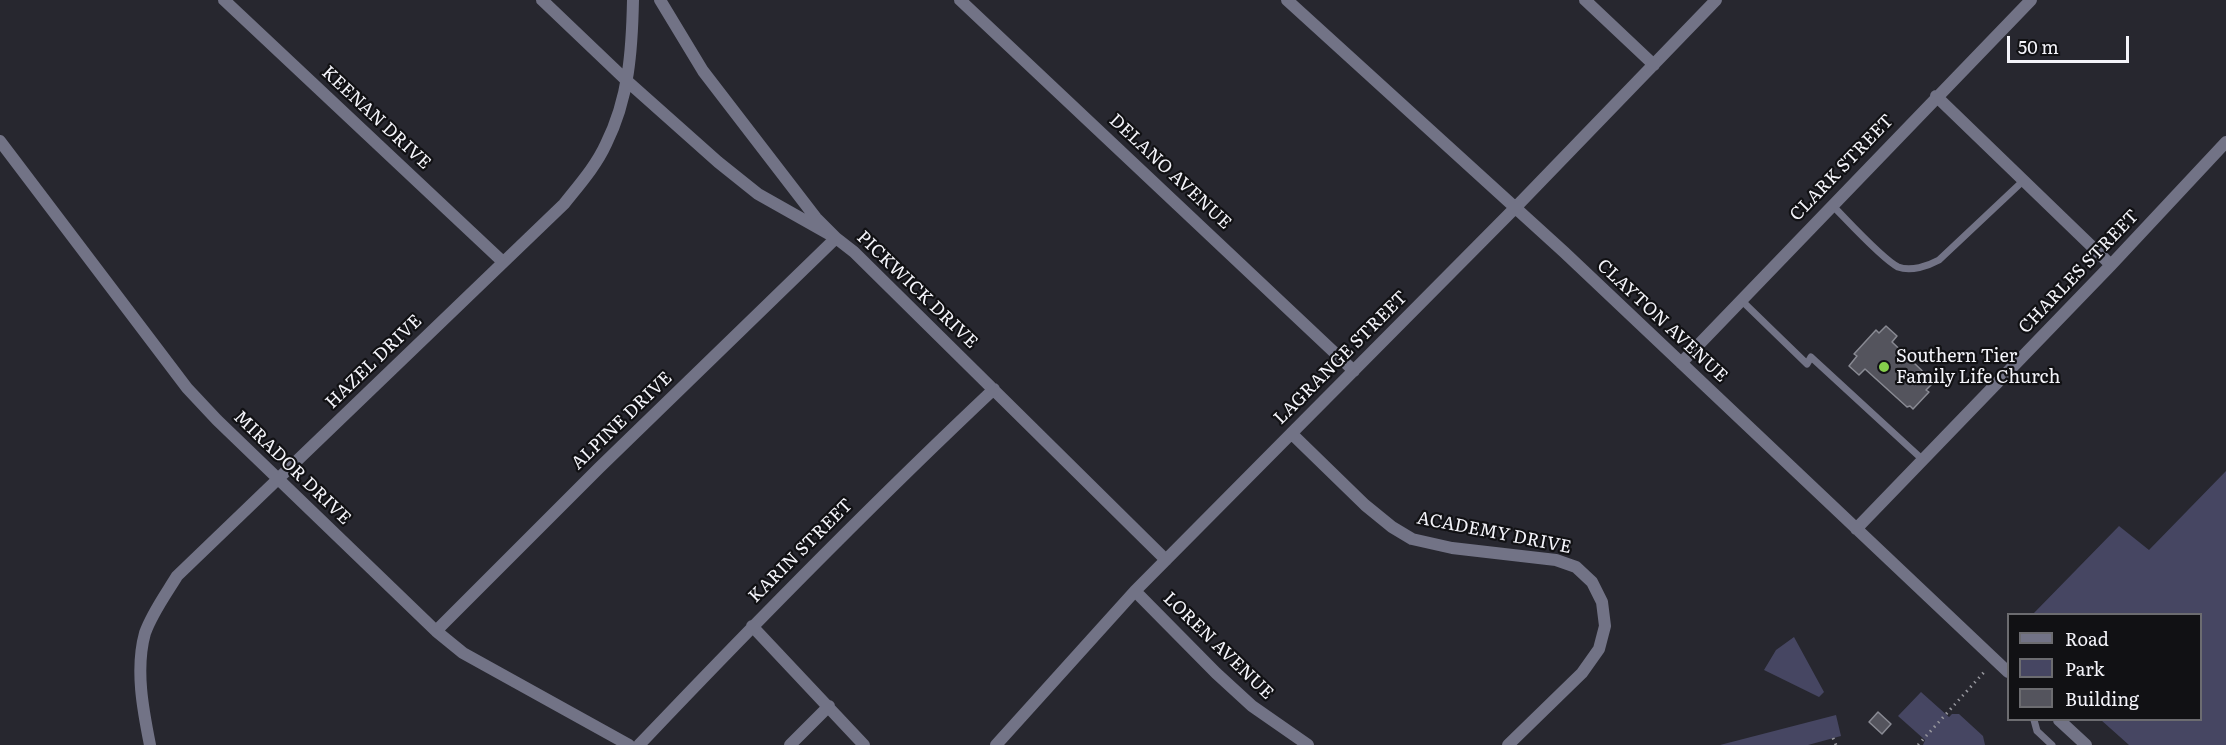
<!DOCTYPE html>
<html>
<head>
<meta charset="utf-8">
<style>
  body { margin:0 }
  #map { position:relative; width:2226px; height:745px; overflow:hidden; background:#27272f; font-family:Literata,serif }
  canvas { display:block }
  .legend { position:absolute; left:2007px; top:613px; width:195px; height:108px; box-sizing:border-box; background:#111114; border:2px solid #6c6c70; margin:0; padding:8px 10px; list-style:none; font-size:18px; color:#f4f4fa }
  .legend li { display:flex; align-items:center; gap:12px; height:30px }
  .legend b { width:30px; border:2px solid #6c6c70 }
  .scale { position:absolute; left:2007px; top:36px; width:122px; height:27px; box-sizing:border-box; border:3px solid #f4f4fa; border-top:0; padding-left:8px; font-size:18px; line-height:21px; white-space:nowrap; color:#f4f4fa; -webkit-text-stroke:4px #111114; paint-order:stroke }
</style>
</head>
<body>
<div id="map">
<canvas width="2226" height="745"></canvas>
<ul class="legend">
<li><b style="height:8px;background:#727386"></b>Road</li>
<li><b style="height:16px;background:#464662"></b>Park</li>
<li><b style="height:16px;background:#54545d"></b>Building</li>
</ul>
<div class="scale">50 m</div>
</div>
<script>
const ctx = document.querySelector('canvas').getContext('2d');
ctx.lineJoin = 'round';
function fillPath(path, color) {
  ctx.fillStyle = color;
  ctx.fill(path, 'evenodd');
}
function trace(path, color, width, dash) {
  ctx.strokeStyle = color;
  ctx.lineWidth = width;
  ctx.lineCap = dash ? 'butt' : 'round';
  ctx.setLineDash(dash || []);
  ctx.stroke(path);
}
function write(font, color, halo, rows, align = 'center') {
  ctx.font = font + ' Literata,serif';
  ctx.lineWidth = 4.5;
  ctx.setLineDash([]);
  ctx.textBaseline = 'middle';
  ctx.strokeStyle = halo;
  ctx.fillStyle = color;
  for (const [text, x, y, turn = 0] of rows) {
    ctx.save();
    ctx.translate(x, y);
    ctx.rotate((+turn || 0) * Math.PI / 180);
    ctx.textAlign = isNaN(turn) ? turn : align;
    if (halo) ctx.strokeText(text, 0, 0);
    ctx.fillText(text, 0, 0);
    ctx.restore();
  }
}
fillPath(new Path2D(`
  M2226,471V745H2129L2101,720H2200V614H2033L2119,526L2149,550Z
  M1794,637L1824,692L1819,697L1764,670L1776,650Z
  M1921,692L1949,717L1952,714H1959L1983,736L1985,745H1923L1925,740L1898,716Z
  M1836,715L1841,736L1808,745H1720Z`), '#464662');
const building = new Path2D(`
  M1886,326L1897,336L1892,342L1934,382L1926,390L1929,392L1913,409L1910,406L1907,407L1865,369L1859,375L1849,366L1857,356L1854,354L1876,330L1879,333Z
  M1878,712L1891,724L1882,734L1869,722Z`);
fillPath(building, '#54545d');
trace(building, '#898a93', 1.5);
trace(new Path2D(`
  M1833,738L1836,745
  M1918,745L1986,670`), '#97979e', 3, [1.5, 4.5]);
trace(new Path2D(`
  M1832,205C1846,219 1882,259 1898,267C1911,272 1928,266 1939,260L2023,181
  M1740,299L1807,364L1811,357L1923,460
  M2034,720L2037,731L2052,745`), '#727386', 7);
trace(new Path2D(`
  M224,0L503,262
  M542,0L627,81L718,162L758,194L836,238L854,252L1166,560
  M960,0L1354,371
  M1287,0L1564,252L2008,672
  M1585,0L1654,65
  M1936,96L2111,265
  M0,141L187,388L217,420L436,631L463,653L629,745
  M1681,363L2031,0
  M1292,434L1365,505L1392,527L1412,539L1452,548L1556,560L1576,567L1592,582L1602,602L1605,626L1599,649L1582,673L1508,745
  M1856,529L2111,265L2226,142
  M1135,591L1216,673L1252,706L1308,745
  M752,626L864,745
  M436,631L599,468L836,238L816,218L703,71L660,0
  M2059,720L2086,745
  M150,745C143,710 135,669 145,633C152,613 166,594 177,576L564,204C579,185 596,166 606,144C629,98 632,50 633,0
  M639,745C755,623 872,504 994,389
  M790,745L829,706
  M996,745L1135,591L1514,209L1716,0`), '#727386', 12);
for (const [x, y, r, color] of [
  [1884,367,6,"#86cf4c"]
]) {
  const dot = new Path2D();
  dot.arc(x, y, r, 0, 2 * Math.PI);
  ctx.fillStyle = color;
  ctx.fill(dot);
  trace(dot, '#111114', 2);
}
write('18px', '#f4f4fa', '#111114', [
  ["KEENAN DRIVE",376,118,43],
  ["CLARK STREET",1842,168,-46],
  ["DELANO AVENUE",1170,172,43],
  ["CHARLES STREET",2079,272,-46],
  ["PICKWICK DRIVE",917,290,44],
  ["CLAYTON AVENUE",1662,321,43],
  ["LAGRANGE STREET",1341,358,-45],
  ["HAZEL DRIVE",374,362,-44],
  ["ALPINE DRIVE",622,421,-44],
  ["MIRADOR DRIVE",292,468,44],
  ["ACADEMY DRIVE",1494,533,11],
  ["KARIN STREET",801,551,-45],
  ["LOREN AVENUE",1218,646,44]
]);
write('18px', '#f4f4fa', '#111114', [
  ["Southern Tier",1896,357],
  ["Family Life Church",1896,378]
], 'left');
</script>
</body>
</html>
